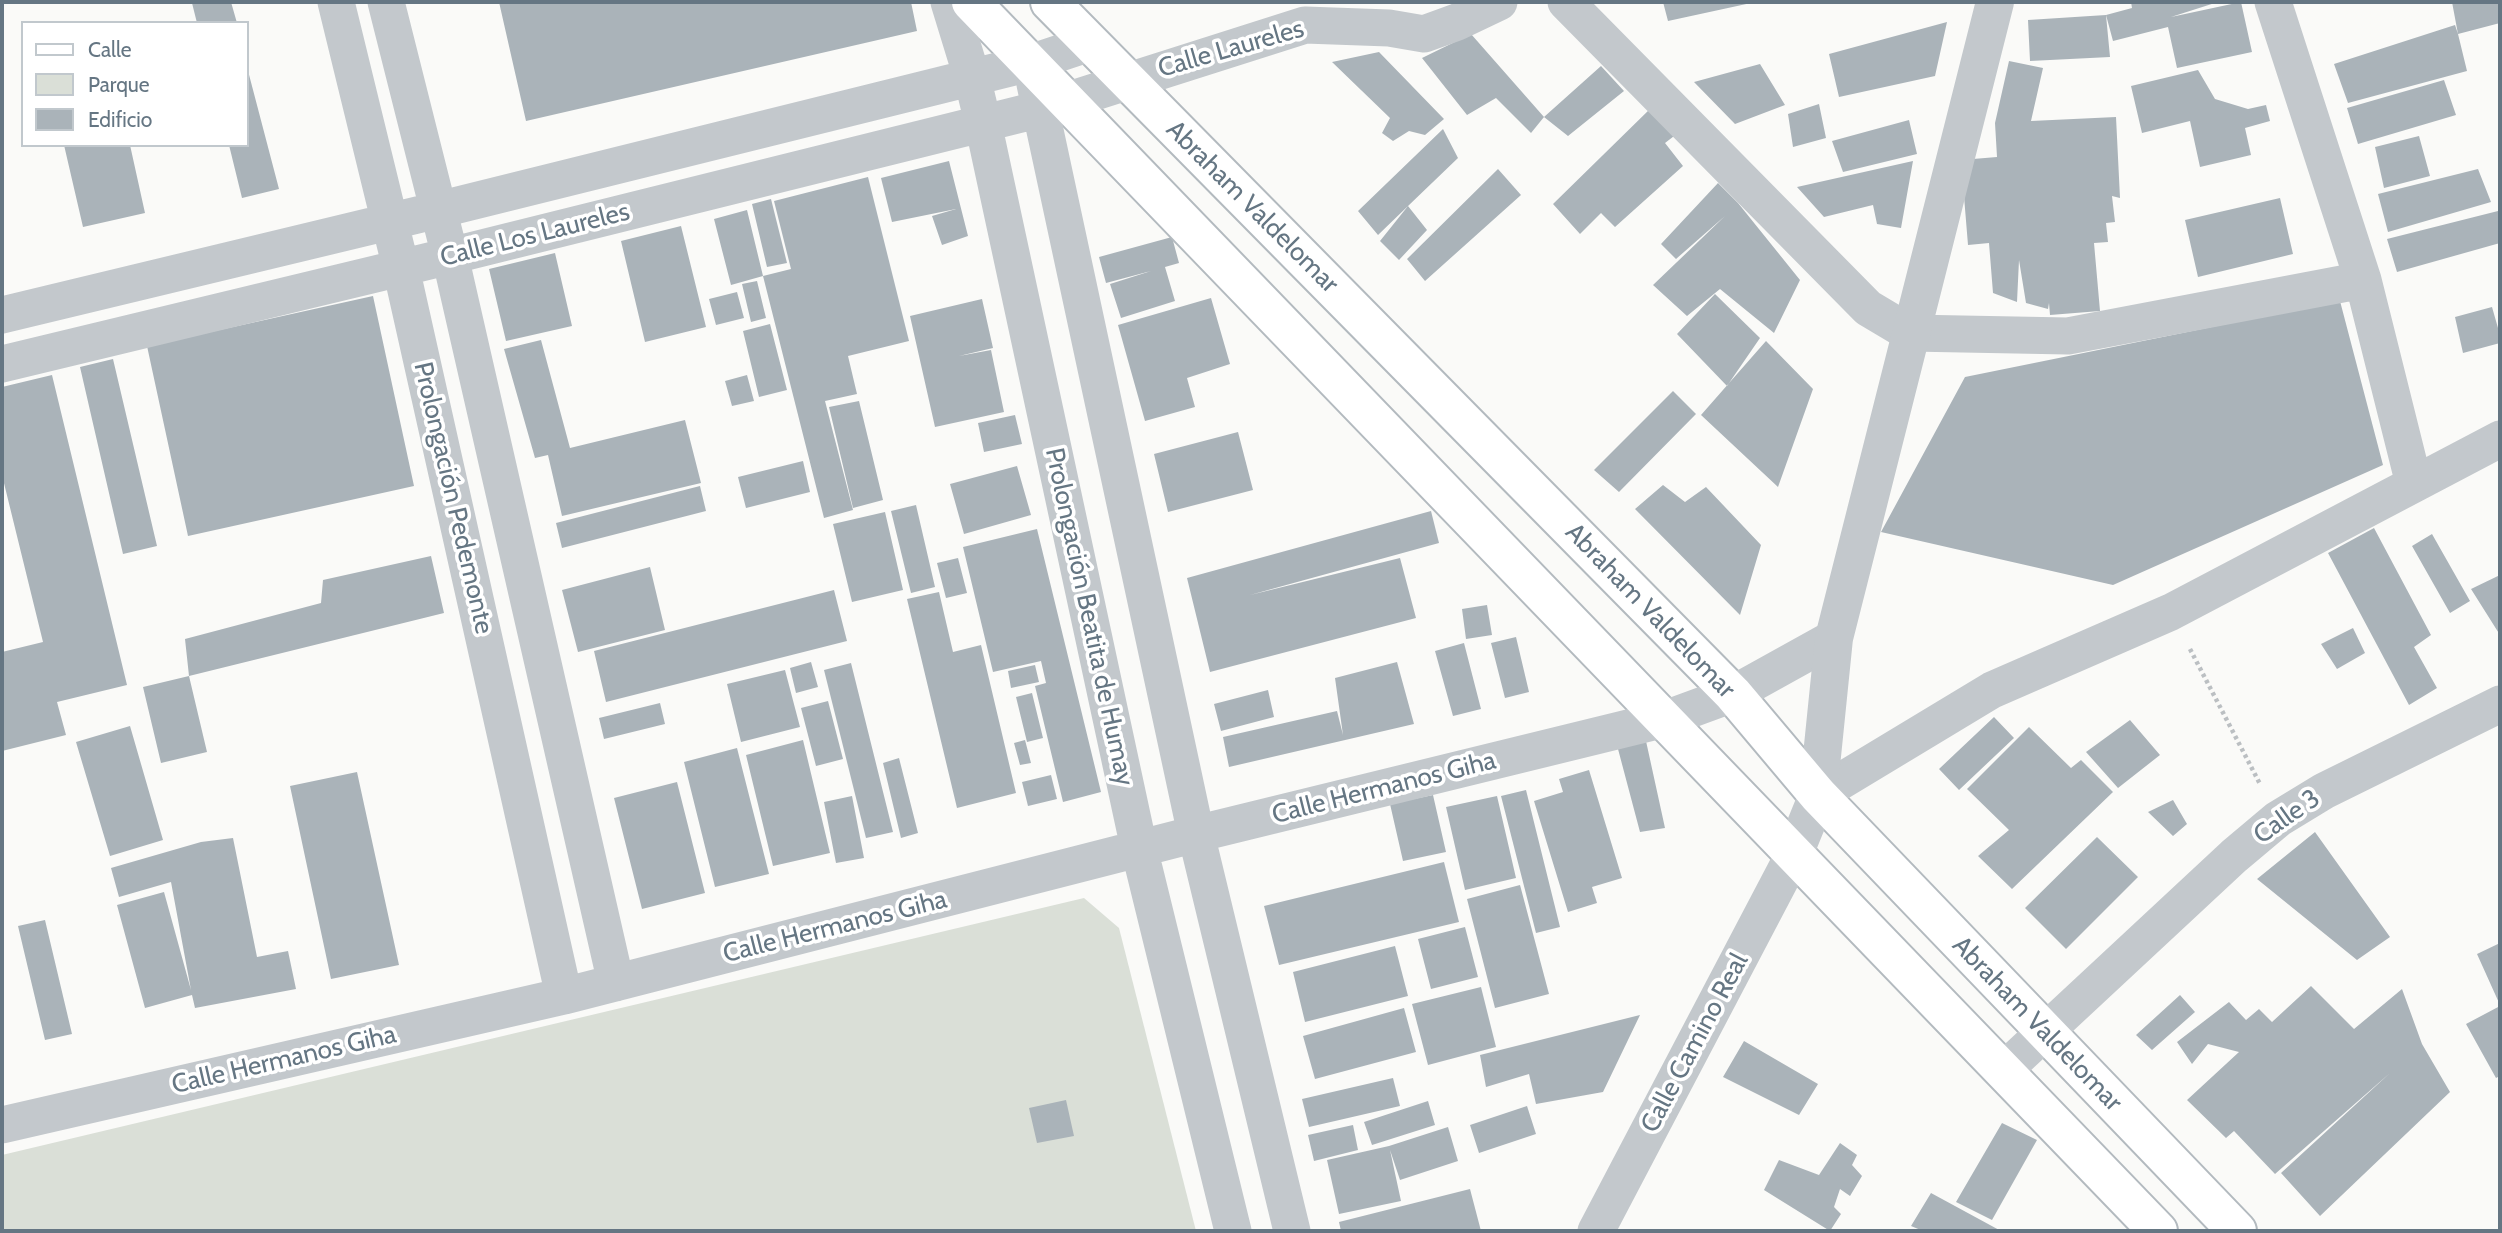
<!DOCTYPE html>
<html>
<head>
<meta charset="utf-8">
<style>
  body { margin:0 }
  #map { position:relative; width:2502px; height:1233px; overflow:hidden; background:#fafaf8; font-family:Cabin,sans-serif }
  canvas { display:block }
  .frame { position:absolute; inset:0; border:4px solid #657683; pointer-events:none }
  .legend { position:absolute; left:21px; top:21px; width:228px; height:126px; box-sizing:border-box; background:#fff; border:2px solid #c1c8cd; margin:0; padding:9px 12px; list-style:none; font-size:21px; color:#657683 }
  .legend li { display:flex; align-items:center; gap:14px; height:35px }
  .legend b { width:35px; border:2px solid #c1c8cd }
</style>
</head>
<body>
<div id="map">
<canvas width="2502" height="1233"></canvas>
<div class="frame"></div>
<ul class="legend">
<li><b style="height:9px;background:#fff"></b>Calle</li>
<li><b style="height:19px;background:#dadfd7"></b>Parque</li>
<li><b style="height:19px;background:#aab3b9"></b>Edificio</li>
</ul>
</div>
<script>
const ctx = document.querySelector('canvas').getContext('2d');
ctx.lineJoin = 'round';
function fillPath(path, color) {
  ctx.fillStyle = color;
  ctx.fill(path, 'evenodd');
}
function trace(path, color, width, dash) {
  ctx.strokeStyle = color;
  ctx.lineWidth = width;
  ctx.lineCap = dash ? 'butt' : 'round';
  ctx.setLineDash(dash || []);
  ctx.stroke(path);
}
function write(font, color, halo, rows, align = 'center') {
  ctx.font = font + ' Cabin,sans-serif';
  ctx.lineWidth = 7;
  ctx.setLineDash([]);
  ctx.textBaseline = 'middle';
  ctx.strokeStyle = halo;
  ctx.fillStyle = color;
  for (const [text, x, y, turn = 0] of rows) {
    ctx.save();
    ctx.translate(x, y);
    ctx.rotate((+turn || 0) * Math.PI / 180);
    ctx.textAlign = isNaN(turn) ? turn : align;
    if (halo) ctx.strokeText(text, 0, 0);
    ctx.fillText(text, 0, 0);
    ctx.restore();
  }
}
fillPath(new Path2D(`
  M1084,898L1119,928L1196,1231H2V1155Z`), '#dadfd7');
fillPath(new Path2D(`
  M198,2H231L237,23H197L192,3Z
  M499,2H911L917,31L526,121Z
  M1663,2H1751V3L1668,21Z
  M2131,2H2218L2171,17L2241,2L2252,52L2177,68L2168,27L2113,41L2106,15L2110,57L2030,61L2028,20L2106,15L2132,8Z
  M2452,2H2500V23L2458,34L2467,71L2348,103L2334,64L2455,25L2458,34Z
  M1947,22L1935,76L1839,97L1829,54Z
  M1471,34L1544,117L1531,133L1496,98L1467,115L1422,58Z
  M1379,52L1444,119L1425,135L1409,131L1393,141L1382,133L1390,118L1332,62Z
  M2009,61L2043,68L2031,121L2116,117L2120,198L2112,196L2115,222L2106,223L2108,242L2094,243L2100,311L2050,315L2049,303L2048,309L2026,303L2019,260L2017,302L1993,293L1989,243L1968,245L1961,160L1997,157L1995,123Z
  M1760,64L1785,105L1735,124L1694,82Z
  M1601,66L1624,91L1568,136L1544,117Z
  M247,67L279,189L242,198L229,145H247Z
  M2198,70L2215,99L2248,109L2266,105L2270,121L2245,128L2251,155L2200,167L2190,121L2142,133L2131,86Z
  M2444,80L2456,115L2358,144L2347,108Z
  M1819,104L1826,138L1793,147L1788,114Z
  M1652,107L1678,133L1665,143L1683,166L1615,227L1601,213L1580,234L1553,204Z
  M1909,120L1917,154L1843,172L1832,141Z
  M1443,129L1458,158L1408,206L1427,230L1399,260L1380,241L1408,206L1378,235L1358,211Z
  M2419,136L2430,176L2384,188L2375,147Z
  M64,145H130L145,213L83,227Z
  M949,161L968,236L942,245L932,216L956,209L892,222L881,178Z
  M1913,161L1901,228L1877,224L1873,205L1824,217L1797,187Z
  M1498,169L1521,195L1425,281L1407,259Z
  M2478,169L2491,202L2388,232L2378,194Z
  M868,177L909,341L848,356L857,394L825,401L853,510L824,518L763,276L791,269L774,201Z
  M1718,183L1738,203L1800,280L1774,333L1720,289L1687,316L1653,285L1725,216L1676,259L1661,244Z
  M2280,198L2293,254L2198,277L2185,220Z
  M771,199L787,263L767,267L752,204Z
  M747,210L763,276L731,285L714,219Z
  M2498,211L2500,243L2397,272L2387,239Z
  M681,226L706,327L645,342L621,241Z
  M1172,237L1179,263L1165,267L1175,301L1121,318L1110,284L1151,271L1106,283L1099,257Z
  M555,253L572,326L506,341L489,269Z
  M757,281L766,318L751,322L742,284Z
  M737,292L744,318L716,325L709,299Z
  M1715,294L1760,338L1727,386L1677,334Z
  M373,296L414,486L188,536L147,346Z
  M1211,298L1230,364L1187,378L1195,407L1145,421L1118,325Z
  M982,299L993,348L959,356L991,350L1004,412L935,427L910,316Z
  M2340,301L2383,465L2113,585L1881,532L1965,377Z
  M2492,307L2500,335V343L2463,353L2455,317Z
  M770,324L787,390L759,397L743,331Z
  M541,340L570,448L685,420L701,483L562,516L548,455L535,458L504,349Z
  M1766,341L1813,389L1778,487L1701,415Z
  M113,359L157,546L123,554L80,367Z
  M52,375L127,685L57,702L66,735L2,751V652L43,642L2,475V387Z
  M747,375L754,401L732,406L725,381Z
  M1673,391L1696,414L1619,492L1594,470Z
  M859,401L883,500L853,508L829,407Z
  M1015,415L1022,444L984,452L978,423Z
  M1238,432L1253,490L1168,512L1154,454Z
  M803,461L810,492L746,508L738,477Z
  M1017,466L1031,515L964,534L950,484Z
  M1663,485L1685,502L1706,487L1761,545L1740,615L1635,509Z
  M700,486L706,511L562,548L556,523Z
  M916,505L935,587L911,593L891,511Z
  M1431,511L1439,543L1250,595L1400,558L1416,618L1210,672L1187,578Z
  M885,512L903,590L852,602L833,524Z
  M2374,528L2431,635L2414,647L2437,688L2409,705L2328,553Z
  M1037,529L1101,792L1063,802L1035,686L1046,683L1041,661L993,672L963,547Z
  M2432,534L2470,601L2450,613L2412,546Z
  M431,556L444,613L189,676L185,639L321,603L323,580Z
  M958,558L967,593L946,598L937,563Z
  M650,567L665,630L578,652L562,590Z
  M2500,575V635L2471,589Z
  M834,590L847,641L606,702L594,651Z
  M939,592L953,652L981,645L1016,793L957,808L907,599Z
  M1487,605L1492,635L1466,639L1462,609Z
  M2353,628L2365,653L2337,669L2321,644Z
  M1516,637L1529,692L1505,698L1491,643Z
  M1464,643L1481,709L1453,716L1435,651Z
  M811,662L818,687L796,693L790,668Z
  M1397,662L1414,724L1229,767L1223,737L1337,711L1343,735L1335,678Z
  M851,663L893,832L866,838L824,670Z
  M1035,665L1039,682L1011,688L1008,671Z
  M785,670L800,727L741,742L727,684Z
  M189,676L207,752L161,763L143,687Z
  M1268,690L1274,717L1221,731L1214,704Z
  M1032,693L1043,738L1027,742L1016,697Z
  M828,701L843,759L816,766L801,708Z
  M660,703L665,724L604,739L599,718Z
  M1994,717L2014,738L1959,790L1939,769Z
  M2130,720L2160,755L2118,788L2086,752Z
  M130,726L163,840L110,856L76,742Z
  M2029,727L2071,768L2081,760L2113,792L2012,889L1978,856L2009,830L1967,789Z
  M803,740L830,853L773,866L746,755Z
  M1025,740L1031,763L1020,765L1014,743Z
  M1646,741L1665,828L1640,832L1618,749Z
  M737,748L769,874L715,887L684,762Z
  M899,758L918,833L901,838L883,763Z
  M1589,770L1622,878L1592,887L1597,903L1568,912L1534,801L1563,792L1559,779Z
  M357,772L399,965L331,979L290,786Z
  M1051,775L1057,799L1028,806L1022,782Z
  M677,782L705,893L642,909L614,798Z
  M1526,790L1560,927L1536,933L1501,796Z
  M1433,795L1446,852L1403,861L1390,804Z
  M852,796L864,858L836,863L824,802Z
  M1497,796L1516,878L1465,890L1446,807Z
  M2173,800L2187,824L2173,836L2148,812Z
  M2315,832L2390,937L2357,960L2257,879Z
  M2097,837L2138,877L2066,949L2025,908Z
  M233,838L257,957L288,951L296,989L195,1008L192,995L145,1008L117,905L164,892L191,990L171,882L119,897L111,868L201,842Z
  M1444,862L1459,922L1279,965L1264,906Z
  M1520,885L1549,994L1495,1008L1467,899Z
  M45,920L72,1034L45,1040L18,926Z
  M1465,927L1478,977L1431,989L1418,939Z
  M2500,943V1005L2477,954Z
  M1395,946L1408,996L1305,1022L1293,972Z
  M2311,986L2354,1029L2402,989L2422,1044L2450,1092L2320,1216L2281,1173L2390,1073L2275,1174L2234,1131L2226,1138L2187,1100L2239,1052L2208,1044L2192,1064L2177,1042L2229,1002L2246,1020L2259,1009L2272,1022Z
  M1481,987L1496,1047L1428,1065L1412,1004Z
  M2180,995L2195,1012L2152,1050L2136,1035Z
  M2500,1006V1076L2496,1078L2466,1024Z
  M1404,1008L1416,1052L1315,1079L1303,1036Z
  M1640,1015L1603,1092L1536,1104L1529,1074L1486,1087L1480,1055Z
  M1744,1041L1818,1084L1799,1115L1723,1077Z
  M1393,1078L1400,1106L1309,1127L1302,1099Z
  M1066,1100L1074,1136L1037,1143L1029,1108Z
  M1428,1101L1435,1125L1372,1145L1364,1122Z
  M1527,1106L1536,1134L1479,1153L1470,1125Z
  M2002,1123L2037,1140L1992,1220L1956,1202Z
  M1353,1125L1358,1150L1314,1161L1308,1135Z
  M1448,1127L1458,1161L1400,1180L1390,1150L1401,1201L1339,1214L1327,1160L1389,1146Z
  M1840,1143L1857,1155L1852,1165L1862,1176L1850,1196L1840,1189L1834,1207L1841,1214L1830,1231L1764,1190L1779,1160L1819,1175Z
  M1470,1189L1481,1231H1341L1339,1222Z
  M1931,1193L2001,1231H1923L1911,1226Z`), '#aab3b9');
const secondary = new Path2D(`
  M971,2L2158,1231
  M1050,2L1733,694L1818,795L2237,1231`);
trace(secondary, '#b3babf', 42);
trace(new Path2D(`
  M2190,649L2260,784`), '#bbbfc2', 4.5, [3.5, 3.5]);
trace(new Path2D(`
  M336,2L401,268L564,996
  M386,2L450,256L616,983
  M949,2L972,77L983,123L1139,848L1233,1231
  M1566,2L1868,308L1910,333L2068,336L2363,280
  M2273,2L2363,280L2414,484
  M1035,84L1196,834L1292,1231
  M2,315L438,210L1030,63L1090,43
  M2,364L450,256L1041,109L1305,25L1389,28L1424,34L1457,22L1499,2
  M1818,795L1992,690L2171,612L2500,439
  M2003,1071L2234,856L2278,819L2324,791L2500,704
  M2,1125L564,996L1196,834L1665,719L1733,694L1834,638
  M1596,1231L1794,854`), '#c3c8cc', 37);
trace(new Path2D(`
  M1794,854L1818,795L1834,638L1995,2`), '#c3c8cc', 38);
trace(secondary, '#fff', 38);
write('26px', '#657683', '#fff', [
  ["Calle Laureles",1231,49,-16],
  ["Abraham Valdelomar",1252,207,45],
  ["Calle Los Laureles",535,235,-14],
  ["Prolongación Pedemonte",453,498,77],
  ["Abraham Valdelomar",1650,611,46],
  ["Prolongación Beatita de Humay",1089,617,78],
  ["Calle Hermanos Giha",1384,788,-14],
  ["Calle 3",2287,817,-35],
  ["Calle Hermanos Giha",835,927,-14],
  ["Abraham Valdelomar",2037,1024,46],
  ["Calle Camino Real",1695,1043,-62],
  ["Calle Hermanos Giha",284,1060,-13]
]);
</script>
</body>
</html>
